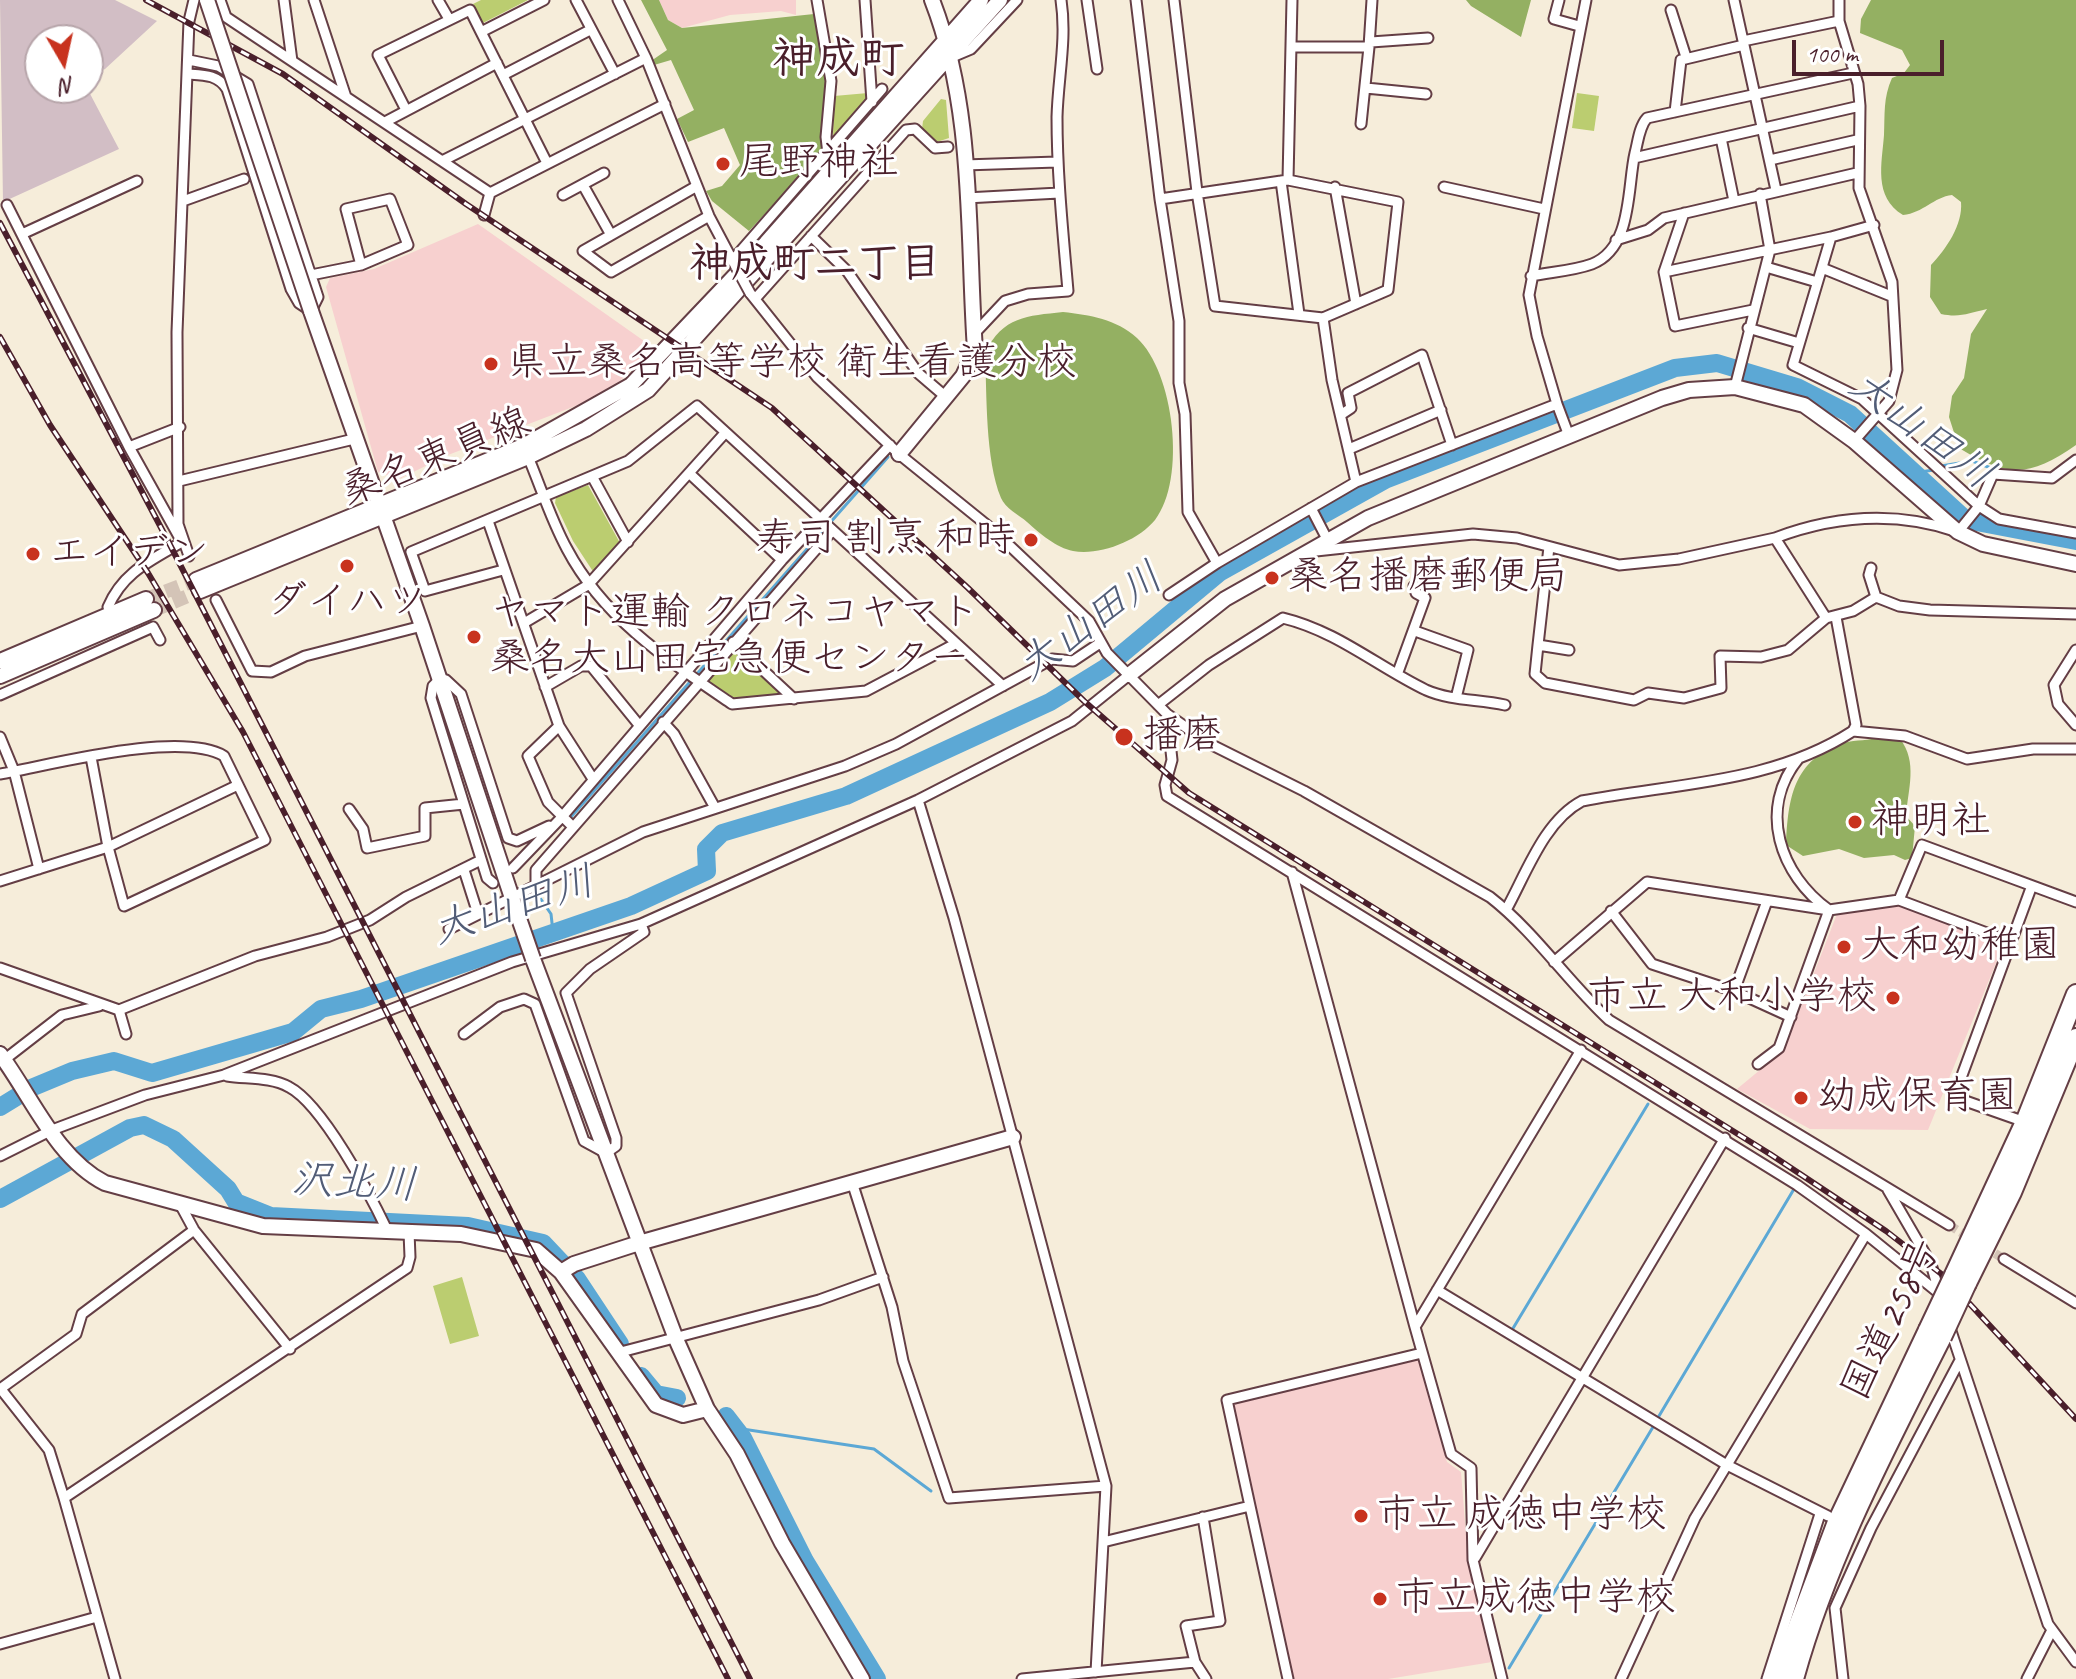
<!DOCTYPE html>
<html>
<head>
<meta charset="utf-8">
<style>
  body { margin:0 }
  #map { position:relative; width:2076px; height:1679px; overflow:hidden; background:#f6edda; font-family:Caveat,sans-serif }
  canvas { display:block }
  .north { position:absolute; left:24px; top:24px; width:80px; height:80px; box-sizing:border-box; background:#fff; border:2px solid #b7a5aa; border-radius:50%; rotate:171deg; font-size:22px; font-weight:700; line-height:32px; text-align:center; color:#4a1f2b }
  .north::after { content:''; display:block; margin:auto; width:28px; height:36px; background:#c8321e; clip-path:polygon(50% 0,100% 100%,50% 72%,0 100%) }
  .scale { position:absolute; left:1792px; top:40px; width:152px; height:36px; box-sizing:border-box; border:4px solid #4a1f2b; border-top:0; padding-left:10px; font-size:24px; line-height:28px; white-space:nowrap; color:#4a1f2b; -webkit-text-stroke:6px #fff; paint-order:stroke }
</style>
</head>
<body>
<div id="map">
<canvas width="2076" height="1679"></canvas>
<div class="north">N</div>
<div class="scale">100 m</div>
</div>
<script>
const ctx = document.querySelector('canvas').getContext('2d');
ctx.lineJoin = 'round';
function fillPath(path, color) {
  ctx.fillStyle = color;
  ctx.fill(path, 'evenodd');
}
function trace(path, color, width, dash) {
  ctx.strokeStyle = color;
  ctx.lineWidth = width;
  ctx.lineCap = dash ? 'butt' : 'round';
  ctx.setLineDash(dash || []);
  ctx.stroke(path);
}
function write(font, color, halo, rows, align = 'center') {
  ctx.font = font + ' Caveat,"Klee One",sans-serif';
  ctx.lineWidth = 6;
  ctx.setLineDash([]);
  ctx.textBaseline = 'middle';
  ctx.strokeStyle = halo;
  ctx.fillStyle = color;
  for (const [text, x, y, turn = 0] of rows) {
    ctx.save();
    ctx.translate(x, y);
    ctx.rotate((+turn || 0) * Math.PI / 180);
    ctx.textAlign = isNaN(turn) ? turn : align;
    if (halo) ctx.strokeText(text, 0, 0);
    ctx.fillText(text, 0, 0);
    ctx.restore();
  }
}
fillPath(new Path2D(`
  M659,0H796V15L781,11L730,15L682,28L668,20Z
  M478,224L654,348L620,381L578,405L448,455L399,479L378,472L326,287L330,278L374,269Z
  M1898,904L2002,942L2003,946L1928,1130L1810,1129L1737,1089L1784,1050L1837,914Z
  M1418,1358L1447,1462L1461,1472L1468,1560L1492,1662L1388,1679H1293L1232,1406L1234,1401Z`), '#f7d0cf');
fillPath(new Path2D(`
  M0,0H115L157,21L105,69L88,76V40H40V88H87L119,149L3,202Z`), '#d2bec5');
fillPath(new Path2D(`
  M481,0H528L483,23L473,4Z
  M868,93V99L833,137L834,96Z
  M1577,93L1599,96L1594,131L1572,128Z
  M941,99L946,100L949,138L937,142L922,129L923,121Z
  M588,485L620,543L594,573L573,541L555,503L556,497Z
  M728,650L735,651L781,690L780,694L735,701L707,682V675Z
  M462,1277L479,1336L450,1344L433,1286Z`), '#bbcd70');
fillPath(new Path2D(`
  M641,0H659L668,20L682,28L814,14L826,80L821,153L749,231L712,201L706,191L722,186L740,165L724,128L688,142L677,119L694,110L671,60L654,65L651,61L667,50Z
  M1466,0H1531L1521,37L1471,6Z
  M1871,0H2076V445C2031,477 2007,478 1959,448L1949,417L1952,396L1964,378L1971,334L1987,309C1969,313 1960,318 1941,314L1930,297L1931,265C1946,249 1963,225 1961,202L1952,195C1934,197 1923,213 1903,215C1873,197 1882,163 1884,135C1885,114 1883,98 1892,78L1904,73L1910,65L1902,50L1860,33L1861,19Z
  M1063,312C1090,315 1116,319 1137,338C1174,372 1187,479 1155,520C1138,541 1099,556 1073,551C1057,548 1039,533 1027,522C1019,515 1005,508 1001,498C985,459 987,395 985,353C1003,316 1027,316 1063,312Z
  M1881,736L1900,739C1918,762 1908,789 1906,816L1915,826L1912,858L1905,860L1894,855L1864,858L1839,849L1803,856L1786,845C1788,799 1793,759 1844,743C1857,739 1868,742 1881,736Z`), '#94b062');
trace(new Path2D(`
  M1941,466L1972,461L1999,471
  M1913,473L1934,470
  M571,817L888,457
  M538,895L551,914L553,932
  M1512,1330L1648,1104
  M1659,1416L1794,1189
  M736,1428L874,1449L931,1491
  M1509,1668L1653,1427`), '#5ca8d5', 3);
trace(new Path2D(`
  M0,1107L31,1088L72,1071L114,1061L152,1073L293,1032L321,1009L361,999L631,906L707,871L706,849L722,833L846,796L1050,702L1105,668L1219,573L1387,479L1675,368L1717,363L1797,387L1850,414L1966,520L2076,541
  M0,1199L130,1128L144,1125L173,1139L228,1189L236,1202L271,1216L468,1226L543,1243L577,1279L620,1344
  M641,1376L656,1394L677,1398
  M726,1416L743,1438L805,1561L877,1679`), '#5ca8d5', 18);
trace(new Path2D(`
  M1949,1225L2004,1259`), '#d4c4b7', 9, [9, 4.5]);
trace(new Path2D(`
  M146,599L196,580
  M154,610L200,591`), '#d4c4b7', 14, [14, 7]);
const street = new Path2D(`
  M220,0L226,17L490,193
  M284,0L292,61
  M314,0L346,97
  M438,0L449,19
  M544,0L481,32L547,163
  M576,0L615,74
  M618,0L646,58L709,216L736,267
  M817,0L831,81L826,137L828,154
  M865,0L872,102
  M1087,0L1097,69
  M1136,0L1160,199L1179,321V383L1185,414L1188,512L1217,563
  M1174,0L1197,192L1215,306L1323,318L1332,380L1356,482
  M1559,0L1554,19L1579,26
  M1734,0L1776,190
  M1839,0V21L1858,84L1860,106L1859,188L1892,282L1897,370L1889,401L1854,441
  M1671,10L1686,57
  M1743,41L1839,21
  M1371,42L1428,38
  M1291,47H1369L1372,0
  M952,57L971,49L1017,0
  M189,74C205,75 218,75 227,89L291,289L299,303L311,311L318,297L248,84L218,66L189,60
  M503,75L590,30
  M1366,88L1426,94
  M406,110L378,55L470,10L481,32
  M1675,112L1681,60L1744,45
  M385,122L497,63
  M1361,124L1369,47
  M1721,138L1734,201
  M1634,158L1860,106
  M1770,160L1857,140
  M442,161L646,58
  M964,165L1057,162
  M1288,180L1292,0
  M1281,181L1299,314
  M583,185L611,235
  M697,186L583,251L611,272L709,216
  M1335,187L1356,304
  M1444,187L1544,209
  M563,195L604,173
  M966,198L1059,193
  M1160,199L1288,180L1398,202L1388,290L1323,318
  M183,201L244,179
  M7,205L129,447L182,542C150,561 123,572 108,607
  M1684,213L1664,272L1675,326L1753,310
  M484,215L490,193L665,104
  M22,234L137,181
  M811,236L847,271L918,373L946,397
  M1831,237L1793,365L1862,399L1979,506L1999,519L2076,533
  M1616,240L1648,230L1664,218L1857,173
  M732,261L882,89
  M1766,267L1817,282
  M1822,268L1891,296
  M1664,272L1831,237L1874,225
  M311,275L361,265L408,245L390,199L346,209L361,265
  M1531,276C1550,272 1573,271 1592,264C1633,248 1627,187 1635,153C1638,142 1639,127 1647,118L1853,73
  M750,293L817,377L899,454L993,530L1089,621L1107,653L1167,714L1208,743L1304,791L1490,897C1535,932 1567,981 1609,1020L1949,1225
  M755,299L906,130L915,129L935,148L948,147
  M1748,328L1799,343
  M974,334L1005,301L1028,294L1068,291C1063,233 1057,175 1057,117C1058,78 1067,39 1061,0
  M1735,387L1770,250L1760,194
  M1557,404L1537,336L1529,295L1586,0
  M1342,414L1351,408L1348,393L1422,355L1452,445
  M129,447L180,427
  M1349,449L1441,410
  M526,452C540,484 550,518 567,549C604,619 669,661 732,704L866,691L955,644
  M689,473L782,560
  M593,478L628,542
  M179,481L354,439
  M1311,508L1327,539
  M488,521L559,726L593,779
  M1775,538C1836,515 1897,511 1958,532L1979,506L1993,474L2052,478L2076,460
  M1549,547L1538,645L1569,650
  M1316,551L1473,534L1517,538L1619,565L1679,559L1775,538L1826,618
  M189,556L178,524L177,332L189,21L194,0
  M1871,568L1869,575L1876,597L1899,606L1930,610L2076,614
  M503,570L425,591L411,552L628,461L697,406L1003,686
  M1169,595L1217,563L1356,482L1557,404L1569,436
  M216,600L252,671L271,672L305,656L422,626
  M524,623L588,585L725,433
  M1415,631L1468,650L1456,698
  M733,642L794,699
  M1538,645L1535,674L1545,683L1634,700L1648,693L1684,698L1721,688L1720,656L1761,657L1788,650L1826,618L1853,611L1876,597
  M2076,650L2054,685L2058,704L2076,725
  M1398,672L1425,598L1416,593L1414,586
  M545,687L581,666H591L639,725
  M0,695L153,627L160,640
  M1158,705L1209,665L1283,618C1337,631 1378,667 1426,690C1451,701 1479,699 1505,705
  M1167,714L1172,760L1165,785L1167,796L1797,1185L1866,1234L1940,1294
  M663,722L674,734L714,806
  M559,726L528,756L548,802L573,827
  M1853,731L1905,736L1967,759L2033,749H2076
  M0,737L14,771L39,869
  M0,774C51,765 180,730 224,756L265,840L124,906L108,847L91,757
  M918,800L954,918L1106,1486
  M349,809L363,829L367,848L425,836V808L464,804
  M513,868L561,818L782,560L890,445
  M464,870L478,914
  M1292,872L1415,1327
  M0,881L108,847L238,785
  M493,883L487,878L431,698L433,686L440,679L446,680L461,694L508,838L517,841L549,826
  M536,884V870L832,531
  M1899,900L1922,845L2076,902
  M1506,910C1526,874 1544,821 1582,801C1675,783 1771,784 1853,731L1856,725L1836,617
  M1611,911L1652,964L1734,991L1791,1017
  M449,929L643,832L845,766L896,744L1052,659L1073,661L1100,643
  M1554,962L1647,882L1829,910L1899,900L2011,942
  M0,968L119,1010
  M1734,991L1767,901
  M126,1034L119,1010L255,956L327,937L370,920L406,897L481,860
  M464,1034L500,1007L524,999L535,1004L584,1141L606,1153L616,1146V1138L566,993L590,969L644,932L641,924
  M4,1060L62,1015L99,1006
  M1758,1064L1779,1048L1829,910C1780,875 1757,809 1799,758
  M227,1076C247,1079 271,1077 289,1087C322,1104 370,1194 387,1230
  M2025,1122L1954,1097L2031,888
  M0,1156L52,1130L145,1095L224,1075L512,962L641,924L918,800L1072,721L1129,675
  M852,1182L892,1307L903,1361L949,1498L1106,1486L1103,1542L1250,1506L1227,1400L1422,1353
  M1888,1190L1931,1264L1940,1295
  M181,1206L194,1230L290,1349
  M2004,1259L2076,1303
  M1437,1290L1727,1465L1828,1516
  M1950,1328L2048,1624L2076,1662
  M617,1353L819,1300L883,1277
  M0,1388L49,1450L64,1498
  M0,1389L76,1334L82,1314L194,1230
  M1250,1506L1288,1679
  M1475,1558L1725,1138
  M0,1644L97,1617
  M1195,1662L1186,1626L1220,1621L1203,1517
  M1096,1672L1103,1542
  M115,1679L64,1498L407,1268L410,1257L409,1232
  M1022,1679L1195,1662L1206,1679
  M1502,1679L1473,1560L1471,1468L1451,1454L1415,1327L1581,1050
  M1621,1679L1695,1518L1866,1234
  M1767,1679L1820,1514
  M1843,1679L1835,1608L1871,1528L1959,1362
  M2027,1679L2052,1630`);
const secondary = new Path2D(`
  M311,311L422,626L514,904
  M899,454L963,376L975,350C967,234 975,110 932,0
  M196,580L523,446L631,385L766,243L981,0
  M200,591L528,457L586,429L648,390L1000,0
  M0,661L146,599
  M1129,675L1225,599L1368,518L1662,398L1689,390L1735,387L1804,405L1854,441L1958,532L1983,544L2076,564
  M0,676L154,610
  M533,959L676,1339L707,1409L737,1454L782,1543L862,1679
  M0,1054C32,1097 56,1158 105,1183L263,1226L461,1234L536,1250L561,1272L574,1264L639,1243L1013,1137
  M561,1272L656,1405L683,1415L707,1409`);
const highway = new Path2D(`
  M1954,1275L2025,1122L2076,994
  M1967,1283L2012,1192L2076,1038
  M1778,1679L1837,1522L1928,1330
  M1794,1679C1827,1559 1886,1448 1942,1337`);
trace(street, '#643e45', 13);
trace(secondary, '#643e45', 18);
trace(highway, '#643e45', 22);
trace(street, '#fff', 9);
trace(secondary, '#fff', 14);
trace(highway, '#fff', 18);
const rail = new Path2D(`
  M146,0L283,74L466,204L772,408L968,588L1084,701L1189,793L1770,1154L1886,1231L1944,1276L2076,1419
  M0,223L167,539L750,1679
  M0,337L50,425L148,573L243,732L728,1679`);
trace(rail, '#4a1f2b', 6);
trace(rail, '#fff', 3, [9]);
const streetBridge = new Path2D(`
  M736,267L750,293`);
const secondaryBridge = new Path2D(`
  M207,0L311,311
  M514,904L533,959`);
const highwayBridge = new Path2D(`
  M1928,1330L1954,1275
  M1942,1337L1967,1283`);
trace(streetBridge, '#643e45', 13, []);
trace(secondaryBridge, '#643e45', 18, []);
trace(highwayBridge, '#643e45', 22, []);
trace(streetBridge, '#fff', 9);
trace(secondaryBridge, '#fff', 14);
trace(highwayBridge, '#fff', 18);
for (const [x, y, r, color] of [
  [723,164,8,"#c8321e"],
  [491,364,8,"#c8321e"],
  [1031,540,8,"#c8321e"],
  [33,554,8,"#c8321e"],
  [347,566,8,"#c8321e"],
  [1272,578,8,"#c8321e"],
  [474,637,8,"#c8321e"],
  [1124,737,10,"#c8321e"],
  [1855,822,8,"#c8321e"],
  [1844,947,8,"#c8321e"],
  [1893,998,8,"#c8321e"],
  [1801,1098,8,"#c8321e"],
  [1361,1516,8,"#c8321e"],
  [1380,1599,8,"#c8321e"]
]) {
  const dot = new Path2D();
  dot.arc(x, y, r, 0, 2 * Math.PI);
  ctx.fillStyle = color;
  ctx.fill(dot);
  trace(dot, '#fff', 3);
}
write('40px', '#4a1f2b', '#fff', [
  ["尾野神社",739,164],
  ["県立桑名高等学校 衛生看護分校",507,364],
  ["寿司 割烹 和時",1015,540,"right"],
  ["エイデン",49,554],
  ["桑名播磨郵便局",1288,578],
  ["ダイハツ",347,603,"center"],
  ["ヤマト運輸 クロネコヤマト",490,614],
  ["桑名大山田宅急便センター",490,660],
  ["播磨",1142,737],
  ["神明社",1871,822],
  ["大和幼稚園",1860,947],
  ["市立 大和小学校",1877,998,"right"],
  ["幼成保育園",1817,1098],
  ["市立 成徳中学校",1377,1516],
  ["市立成徳中学校",1396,1599]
], 'left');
write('40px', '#4a1f2b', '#fff', [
  ["桑名東員線",436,458,-22],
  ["国道258号",1892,1320,-64]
]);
write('bold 42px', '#4a1f2b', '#fff', [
  ["神成町二丁目",815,265]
]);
write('italic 42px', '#525d77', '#fff', [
  ["大山田川",1921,431,37],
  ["大山田川",1091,623,-36],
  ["大山田川",514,907,-18],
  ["沢北川",354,1184,3]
]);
write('bold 44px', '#4a1f2b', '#fff', [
  ["神成町",838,60]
]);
</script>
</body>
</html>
